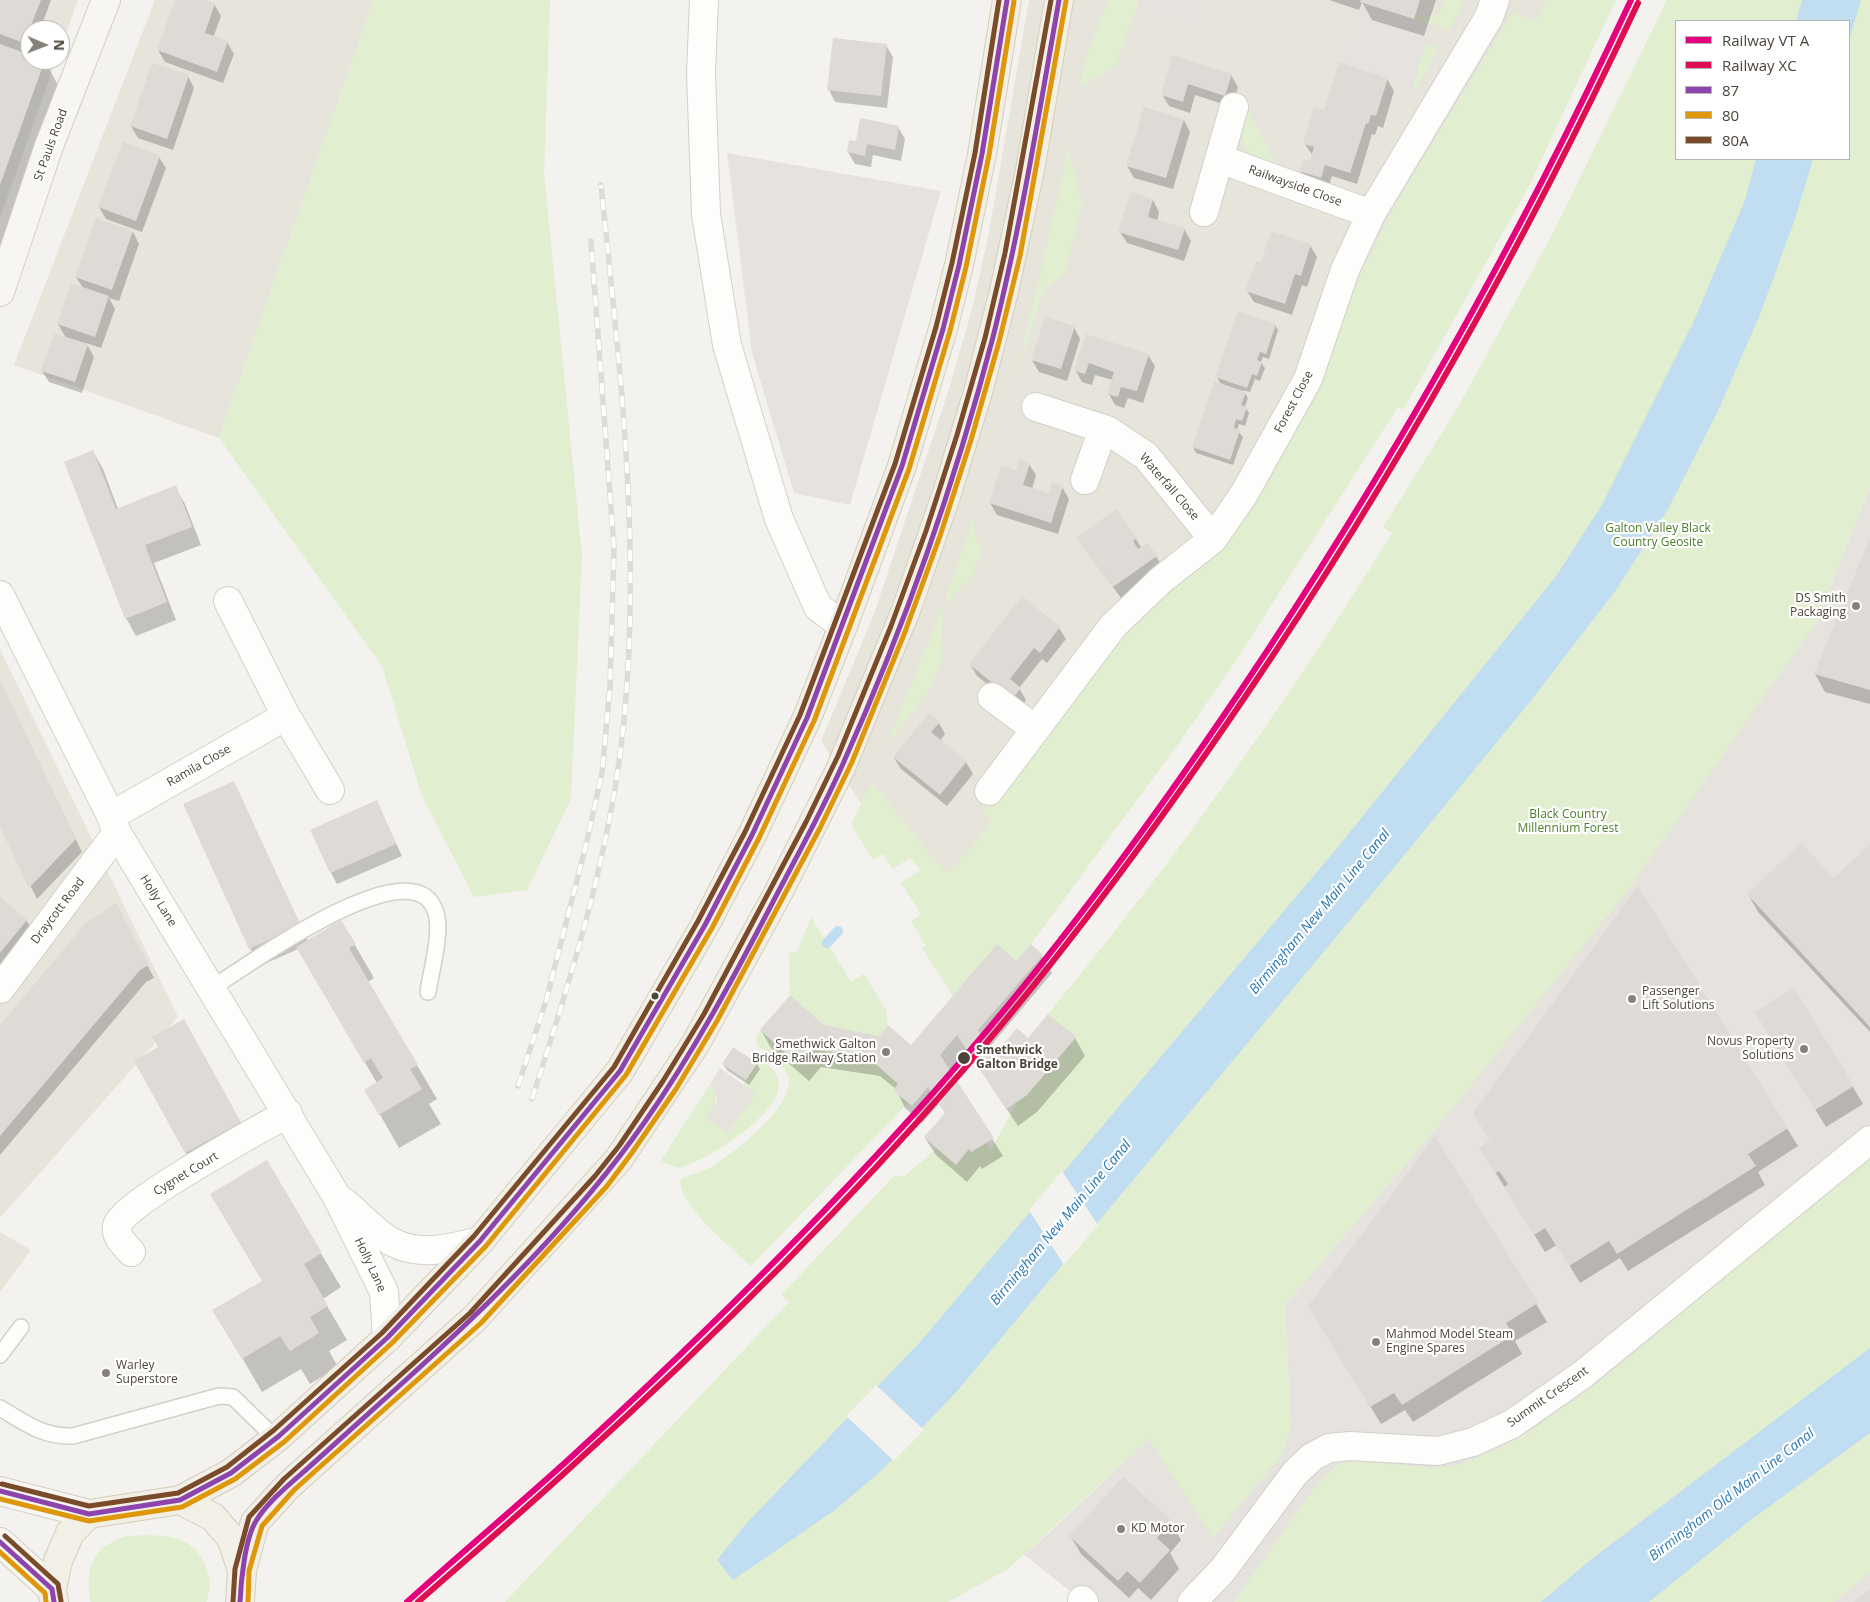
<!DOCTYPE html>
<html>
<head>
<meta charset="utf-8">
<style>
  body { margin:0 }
  #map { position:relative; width:1870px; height:1602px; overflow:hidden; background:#f4f2ee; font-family:"Open Sans",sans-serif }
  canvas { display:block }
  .legend { position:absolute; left:1675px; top:20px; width:175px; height:140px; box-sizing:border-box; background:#fff; border:1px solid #b7b4b0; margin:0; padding:6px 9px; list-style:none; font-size:15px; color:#4b4439 }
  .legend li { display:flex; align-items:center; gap:10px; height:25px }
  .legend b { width:25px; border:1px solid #b7b4b0 }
  .north { position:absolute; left:20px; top:20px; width:50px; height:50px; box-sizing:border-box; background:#fff; border:1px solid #b7b4b0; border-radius:50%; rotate:91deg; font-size:14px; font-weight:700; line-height:20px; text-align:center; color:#4b4439 }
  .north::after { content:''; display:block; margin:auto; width:18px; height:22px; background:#868178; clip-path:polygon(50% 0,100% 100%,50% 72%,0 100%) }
</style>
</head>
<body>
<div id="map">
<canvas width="1870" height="1602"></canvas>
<ul class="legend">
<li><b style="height:6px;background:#e5007d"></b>Railway VT A</li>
<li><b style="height:6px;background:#df0d52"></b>Railway XC</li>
<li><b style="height:6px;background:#8e44ad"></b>87</li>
<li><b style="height:6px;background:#dd9709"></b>80</li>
<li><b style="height:6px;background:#7a4b2a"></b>80A</li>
</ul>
<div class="north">N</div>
</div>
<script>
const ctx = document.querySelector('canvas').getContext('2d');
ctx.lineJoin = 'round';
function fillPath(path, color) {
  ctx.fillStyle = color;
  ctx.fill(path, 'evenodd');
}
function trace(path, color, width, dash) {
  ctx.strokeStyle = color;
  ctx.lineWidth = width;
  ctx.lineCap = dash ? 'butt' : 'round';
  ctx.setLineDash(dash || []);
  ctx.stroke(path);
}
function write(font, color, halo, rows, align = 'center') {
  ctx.font = font + ' "Open Sans",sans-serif';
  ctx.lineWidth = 4.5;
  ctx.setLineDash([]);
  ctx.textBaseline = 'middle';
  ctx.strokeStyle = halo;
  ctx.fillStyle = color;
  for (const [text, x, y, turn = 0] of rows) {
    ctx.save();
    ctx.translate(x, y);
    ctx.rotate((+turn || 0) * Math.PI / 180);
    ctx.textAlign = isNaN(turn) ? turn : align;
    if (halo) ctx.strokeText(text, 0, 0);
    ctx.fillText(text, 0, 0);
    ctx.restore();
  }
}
fillPath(new Path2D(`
  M0,0H78L60,49V30H30V60H56L0,218Z
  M155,0H374L219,438L14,365Z
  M1029,0H1548L1441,217L1258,535L947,875L873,784L861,804L821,741L874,614L948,392L972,309L989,232Z
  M0,649L178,1017L0,1218Z
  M0,1232L31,1250L0,1292Z`), '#e7e4dc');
fillPath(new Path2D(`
  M1870,488V1177L1484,1492L1311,1493L1234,1602H1084L1023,1554L1040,1541L1149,1439L1291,1429L1285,1305L1450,1112L1816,623Z
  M1870,1572V1602H1834Z`), '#e6e2de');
fillPath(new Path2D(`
  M374,0H550L544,174L582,556L571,799L527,890L474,897L422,796L382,666L219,438Z
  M1108,0H1139L1116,66L1080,87L1083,66Z
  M1444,0H1465L1449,30L1419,20L1420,16L1434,17L1441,12Z
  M1548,0H1616L1528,188L1403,410L1398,407L1237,659L1179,743L1031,944L1016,961L997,945L953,996L922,948L926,946L911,921L921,914L901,883L921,870L910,858L893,869L883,854L873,860L851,824L872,783L948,875L992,822L982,813L1123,636C1139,618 1156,601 1175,585C1201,563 1225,547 1244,518L1336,335L1363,269L1405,188L1513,12L1537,21Z
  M1667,0H1870V488L1816,623L1632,885L1450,1112L1285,1305L1291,1429L1282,1455L1213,1538L1149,1439L1008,1569L948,1602H505L789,1302L781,1295L894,1176H905L937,1148L956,1165L969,1149L971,1152L986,1143L991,1150L1017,1102L1027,1095L1076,1038L1048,1014C1174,862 1288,701 1392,533L1383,527L1458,407L1552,235ZM1676,21H1849V159H1676Z
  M1425,44L1439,48L1417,87L1413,86Z
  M1248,111L1278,166C1243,154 1235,147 1248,111Z
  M1069,147L1082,204L1065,273L1043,292L1016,379Z
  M974,517L975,535L982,550L972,577L943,606L941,663L928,691L886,747L943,606Z
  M811,917L851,981L864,974L886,1010L888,1025L879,1036L824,1025L790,995L789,952H797Z
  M760,1030L798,1064L811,1049L869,1058L898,1084L893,1090L908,1103L751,1266C735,1251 674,1201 681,1179C692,1174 706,1171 716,1164C737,1150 803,1100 786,1072C780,1061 767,1053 758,1046L756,1040Z
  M760,1059C767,1065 776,1070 778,1079C787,1112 707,1160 680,1168L660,1162L710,1084L717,1094L714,1107L756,1094L743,1085Z
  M1870,1157V1572L1834,1602H1234L1311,1493L1337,1464L1356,1461L1434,1468L1457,1465L1501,1448L1529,1432L1597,1383Z
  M127,1536C143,1535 165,1534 181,1540C204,1550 216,1579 206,1602H91C84,1568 92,1547 127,1536Z`), '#e1eecf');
fillPath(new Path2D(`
  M1139,0H1205L1197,27L1137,9Z
  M1358,1L1432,24L1413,86L1339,62Z
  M727,153L941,191L850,505L794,493L752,353Z
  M720,1068L756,1094L727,1133L706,1118L717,1101V1094L710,1084Z`), '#e6e3df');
fillPath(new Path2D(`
  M1802,0H1861L1849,40V21H1796Z
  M1756,159H1813L1795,219L1759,317L1716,415L1668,509L1616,590L1529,703L1396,865L958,1390L880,1472L835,1510L733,1580L717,1560L746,1524L921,1341L1338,847L1557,575L1603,503L1693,323L1745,200Z
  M1870,1348V1433L1748,1522L1649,1602H1541L1593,1558Z`), '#c0ddf1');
fillPath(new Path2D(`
  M1062,1171L1098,1225L1064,1265L1029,1210Z
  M876,1385L924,1430L894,1461L846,1416Z`), '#f4f2ee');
fillPath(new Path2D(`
  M0,0H51L40,30H30V60L45,61L58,85L0,246Z
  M176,0H202L214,4L221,16L213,38L227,42L234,54L223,83L165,62L158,50Z
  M1329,0H1436L1424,36L1372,20L1362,2L1359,10Z
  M886,45L893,57L887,108L835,102L829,90Z
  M1173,57L1231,75L1238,87L1232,107L1195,95L1190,113L1169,106L1162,94Z
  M188,76L194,88L173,150L138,138L131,126Z
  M1387,79L1394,91L1383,128L1378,126L1375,135L1372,134L1357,184L1332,176L1328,189L1308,183L1301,171L1310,162L1313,156L1304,143L1325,112Z
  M1184,120L1190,132L1173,189L1134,178L1127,166Z
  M898,127L905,139L901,161L873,155L871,167L855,164L848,152L857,143Z
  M159,157L166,168L142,232L106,219L99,207Z
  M1153,200L1159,212L1157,221L1184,229L1191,241L1184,261L1127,243L1120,232Z
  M133,232L139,244L119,301L109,298L115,309L101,348L86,343L94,357L82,393L49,382L42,371L66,338L58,324L83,288L76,277Z
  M1310,245L1317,257L1307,287L1302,285L1292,315L1254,302L1247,291L1262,264Z
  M1275,325L1278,330L1269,359L1263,357L1261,362L1265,368L1260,381L1255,379L1250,392L1243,390L1248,398L1245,407L1249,413L1245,426L1239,424L1237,430L1243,437L1233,465L1196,453L1193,447L1221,385L1217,377Z
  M1074,327L1080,339L1067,381L1039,372L1032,360Z
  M1087,335L1148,355L1155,366L1143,403L1128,398L1124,408L1115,405L1109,394L1113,380L1095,375L1092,385L1082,382L1076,371Z
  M93,451L103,469L118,509L175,487L185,504L201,545L154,563L176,620L136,636L126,618Z
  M1029,464L1036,475L1032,489L1050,495L1062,487L1069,499L1058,534L997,515L990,503Z
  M1077,538L1136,539L1142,549L1156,556L1163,568L1121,598Z
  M1870,541V704L1825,692L1815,674Z
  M1059,628L1066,639L1047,663L1042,659L1019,688L1026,700L1019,709L977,676L970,664Z
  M0,682L82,852L37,899L0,824Z
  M939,723L945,734L940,741L966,762L973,774L947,806L901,769L894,758Z
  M233,782L308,941L341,921L374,978L368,982L437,1099L429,1104L441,1124L399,1148L366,1090L377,1083L298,949L260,966L250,948Z
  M377,802L402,856L337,884L331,873Z
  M1870,846V1032L1758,912L1748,894L1834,880Z
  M1638,888L1798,1146L1758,1172L1765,1185L1628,1271L1620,1258L1580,1283L1557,1245L1545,1252L1480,1148L1492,1141Z
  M0,899L26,920L33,932L0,972Z
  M122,916L154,978L146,982L0,1155V1027Z
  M1042,956L1052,973L988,1049L993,1057L1028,1040L1075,1038L1085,1056L1037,1112L1018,1126L968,1051L950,1072L1003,1156L982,1169L980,1166L967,1182L936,1155L925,1138L946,1114L939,1104L922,1123L905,1108L896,1089L880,1076L821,1067L809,1081L771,1048L761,1030L823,1026L911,1047L1016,963Z
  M1766,1030L1853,1087L1863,1104L1826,1127Z
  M194,1038L250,1140L196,1170L186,1153Z
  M734,1049L757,1064L760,1069L749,1085L727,1070L723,1064Z
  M1435,1138L1547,1322L1515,1341L1522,1354L1413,1422L1405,1410L1381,1424L1320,1324Z
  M266,1162L341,1287L323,1299L347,1340L329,1351L338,1367L310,1384L301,1369L262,1392L234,1344L263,1282Z
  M1171,1522L1181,1540L1170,1553L1179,1569L1151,1600L1138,1588L1129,1598L1081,1554L1071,1537Z`), '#0003');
trace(new Path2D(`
  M827,943L838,931`), '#c0ddf1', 10);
fillPath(new Path2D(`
  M0,0H41L24,43L0,34Z
  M175,0H206L215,3L205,33L228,41L217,72L157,50Z
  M1361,0H1420L1414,19L1360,2Z
  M833,38L887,44L881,96L827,90Z
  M0,44L30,55V60H45L0,185Z
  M1172,55L1232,74L1225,96L1188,84L1183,102L1161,95Z
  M1339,62L1388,78L1376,116L1371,115L1368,124L1366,123L1350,173L1325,165L1321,178L1299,171L1303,159L1310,161L1314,147L1303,144L1314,107L1324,110Z
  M152,63L189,75L167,139L130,126Z
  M1144,107L1184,119L1166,178L1126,166Z
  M860,118L899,126L895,150L867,144L865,156L847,152L849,140L856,141Z
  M123,141L160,156L136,221L98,207Z
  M1131,192L1153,199L1148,217L1185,228L1178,250L1118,232Z
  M96,218L133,231L112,290L75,277Z
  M1271,231L1311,244L1301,276L1295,274L1285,304L1245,291L1256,261L1261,262Z
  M71,283L109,296L95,337L57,324Z
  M1238,311L1276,324L1266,354L1260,352L1257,360L1262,362L1257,376L1252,374L1247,388L1215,377Z
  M1045,317L1075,326L1061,369L1031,360Z
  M54,333L88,344L75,382L41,371Z
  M1086,334L1149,354L1137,391L1121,387L1118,397L1107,394L1114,372L1089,363L1085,374L1074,371Z
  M1214,381L1246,392L1241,405L1247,407L1242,421L1236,419L1234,428L1240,430L1230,460L1192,447Z
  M93,450L116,509L176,485L192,527L145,545L167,602L125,619L64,462Z
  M1019,459L1030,463L1023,485L1049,493L1052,482L1063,486L1051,523L989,503L1001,465L1016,470Z
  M1116,509L1137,538L1133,541L1138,549L1148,543L1157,556L1113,587L1076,538Z
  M1870,538V690L1814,674Z
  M1022,596L1060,627L1040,653L1034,648L1010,679L1021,688L1012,699L969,664Z
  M0,681L76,839L29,888L0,827Z
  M929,713L940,722L931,732L967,761L940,795L893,757Z
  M234,781L300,925L249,949L183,804Z
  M377,800L396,844L330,873L310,830Z
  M1801,843L1834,878L1870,844V1027L1747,894Z
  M1638,886L1788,1128L1748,1154L1756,1166L1617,1254L1609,1241L1569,1266L1545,1228L1534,1235L1504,1187L1508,1184L1499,1171L1495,1173L1479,1148L1490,1140L1473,1113Z
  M0,897L27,920L0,953Z
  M116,903L149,965L140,970L0,1136V1025L85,924Z
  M341,920L356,944L349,948L418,1065L410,1069L422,1089L379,1115L364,1090L383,1078L371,1058L364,1063L296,947Z
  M997,944L1016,961L1031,944L1043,955L978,1030L994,1055L1017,1028L1028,1038L1048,1014L1076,1037L1027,1095L1006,1109L957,1035L940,1055L994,1138L971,1152L969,1149L956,1165L924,1137L945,1113L928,1087L912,1106L893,1090L898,1084L869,1058L811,1049L798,1064L760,1030L790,995L824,1025L879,1036L888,1025L911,1045Z
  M1794,988L1854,1086L1815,1110L1755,1012Z
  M184,1019L241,1122L185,1153L134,1061L158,1047L152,1037Z
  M733,1047L757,1063L746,1080L722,1064Z
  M1435,1136L1538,1303L1506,1323L1513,1335L1402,1405L1394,1393L1370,1407L1308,1306Z
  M267,1160L322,1253L304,1264L328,1306L310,1317L319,1333L290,1351L280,1336L242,1359L212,1310L262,1281L210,1194Z
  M1123,1477L1172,1521L1157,1538L1170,1550L1140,1583L1127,1571L1118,1581L1069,1536Z
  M1870,1589V1602H1854Z`), '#dedbd6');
const service = new Path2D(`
  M212,988C243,969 416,841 436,913C442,933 431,971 428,992
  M0,1355L21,1327
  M0,1408C25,1423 43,1437 73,1436L219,1396L233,1397L276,1439`);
const minor = new Path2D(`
  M704,0L701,72L706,214L727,345L779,519L818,607L843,626
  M1220,159L1371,214
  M1204,212L1234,107
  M1036,407L1107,430L1146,456L1213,539
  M1085,480L1103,429
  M228,601L286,716L330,790
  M992,697L1035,729
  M989,791L1113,626L1161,580L1213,539L1244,494L1308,379L1345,270L1371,214L1489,17L1495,0
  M111,816L286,716
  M0,989L117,833
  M131,1252C125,1245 115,1237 117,1226C121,1204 262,1128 288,1113
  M1082,1600L1084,1602
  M1192,1602L1222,1571L1295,1473L1312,1457L1329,1448L1350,1446L1438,1451L1473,1442L1512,1424L1582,1375L1870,1140`);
const tertiary = new Path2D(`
  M0,595L111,816L117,833L337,1197L384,1292L387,1338
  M344,1202C358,1214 377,1234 392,1242C421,1257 451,1248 480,1241`);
const secondary = new Path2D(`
  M0,292L49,146L106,0
  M0,1491L89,1514
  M0,1542L52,1589`);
const primary = new Path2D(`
  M180,1500L231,1473L279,1436L387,1338L480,1241L620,1071L705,925L752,835L807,718L843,626L902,466L943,329L959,265L982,154L1007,0
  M242,1570L255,1522L289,1485L475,1318L618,1160L696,1043L777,895L840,770L906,610L947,493L978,392L1004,291L1030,170L1059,0
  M54,1602L52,1589L58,1561L70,1533L89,1514L180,1500L213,1517L231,1538L242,1570L240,1602`);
trace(service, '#d2d0cb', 18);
trace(minor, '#d2d0cb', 30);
trace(tertiary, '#d2d0cb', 30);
trace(secondary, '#d3cfc5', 30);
trace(primary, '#d6cebb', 30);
trace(service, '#fdfdfc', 15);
trace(minor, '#fdfdfc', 28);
trace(tertiary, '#fdfdfc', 28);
trace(secondary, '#f7f6f1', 28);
trace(primary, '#f2efe6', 28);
const rail = new Path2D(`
  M518,1086L546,1001L586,845L602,773L610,687L614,548L591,241
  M532,1099C569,984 606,867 621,747C644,560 620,371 601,185`);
trace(rail, '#dbdbda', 5.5);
trace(rail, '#fff', 4, [11]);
trace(new Path2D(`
  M0,1491L89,1514L180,1500L231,1473L279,1436L387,1338L480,1241L620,1071L705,925L752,835L807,718L902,466L943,329L959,265L982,154L1007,0
  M0,1542L52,1589L54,1602
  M240,1602C241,1580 245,1539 256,1521C267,1502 292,1482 308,1468C338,1441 368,1414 398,1387C486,1308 576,1220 644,1123C694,1052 735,975 775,898C798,854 822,811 842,766C904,628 955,483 993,337C1021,226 1039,113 1059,0`), '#8e44ad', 5);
trace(new Path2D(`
  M0,1499L89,1521L182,1507L235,1479L284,1442L392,1343L486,1246L626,1075L712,928L759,838L814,721L909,469L950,331L966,267L989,155L1014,1
  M0,1552L45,1593L46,1602
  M248,1602L249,1571L262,1526L294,1490L481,1323L607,1186L631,1154L676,1089L717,1021L820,828L852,762L905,632L940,536L971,440L999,342L1020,256L1066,1`), '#dd9709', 5);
trace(new Path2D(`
  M2,1484L89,1506L178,1493L227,1467L274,1430L382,1333L474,1236L614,1067L698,921L745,832L800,715L895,464L936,327L952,263L975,153L999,0
  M5,1536L58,1584L61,1601
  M233,1602L235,1569L249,1517L284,1479L470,1313L595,1176L619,1146L663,1081L704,1014L806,822L838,756L891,626L926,531L957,435L985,338L1005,253L1051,0`), '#7a4b2a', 5);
trace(new Path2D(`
  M407,1602C460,1554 515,1508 568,1460C703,1336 835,1206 955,1068C1059,949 1151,823 1239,693C1388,472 1518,242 1631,0`), '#e5007d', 6);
trace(new Path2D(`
  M418,1602C469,1557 521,1513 571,1467C709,1342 843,1209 965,1068C1067,950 1159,824 1247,694C1396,474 1525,244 1638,3`), '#df0d52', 6);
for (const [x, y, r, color] of [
  [1856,606,5,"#868178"],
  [655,996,4.5,"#4b4439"],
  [1632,999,5,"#868178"],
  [1804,1049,5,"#868178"],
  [886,1052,5,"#868178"],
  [964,1058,7,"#4b4439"],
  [1376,1342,5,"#868178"],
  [106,1373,5,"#868178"],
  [1121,1529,5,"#868178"]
]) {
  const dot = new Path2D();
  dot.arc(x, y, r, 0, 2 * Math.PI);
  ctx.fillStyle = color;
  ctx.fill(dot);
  trace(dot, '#fff', 2);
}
write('12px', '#4b4439', '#fff', [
  ["St Pauls Road",51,145,-70],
  ["Railwayside Close",1295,186,20],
  ["Forest Close",1294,402,-62],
  ["Waterfall Close",1169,487,49],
  ["Ramila Close",199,766,-30],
  ["Holly Lane",158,901,58],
  ["Draycott Road",58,911,-53],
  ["Cygnet Court",186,1174,-31],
  ["Holly Lane",370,1265,65],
  ["Summit Crescent",1548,1397,-35]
]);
write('12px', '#4a7f2a', '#fff', [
  ["Galton Valley Black",1658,529],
  ["Country Geosite",1658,543],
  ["Black Country",1568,815],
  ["Millennium Forest",1568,829]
]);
write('12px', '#4b4439', '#fff', [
  ["DS Smith",1846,599,"right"],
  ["Packaging",1846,613,"right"],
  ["Passenger",1642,992],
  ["Lift Solutions",1642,1006],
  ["Novus Property",1794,1042,"right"],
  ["Solutions",1794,1056,"right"],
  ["Smethwick Galton",876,1045,"right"],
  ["Bridge Railway Station",876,1059,"right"],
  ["Mahmod Model Steam",1386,1335],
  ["Engine Spares",1386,1349],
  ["Warley",116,1366],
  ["Superstore",116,1380],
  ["KD Motor",1131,1529]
], 'left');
write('bold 12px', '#4b4439', '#fff', [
  ["Smethwick",976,1051],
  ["Galton Bridge",976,1065]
], 'left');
write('italic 14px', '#2e7ab2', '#fff', [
  ["Birmingham New Main Line Canal",1320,912,-50],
  ["Birmingham New Main Line Canal",1061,1223,-50],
  ["Birmingham Old Main Line Canal",1732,1495,-38]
]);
</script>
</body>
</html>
